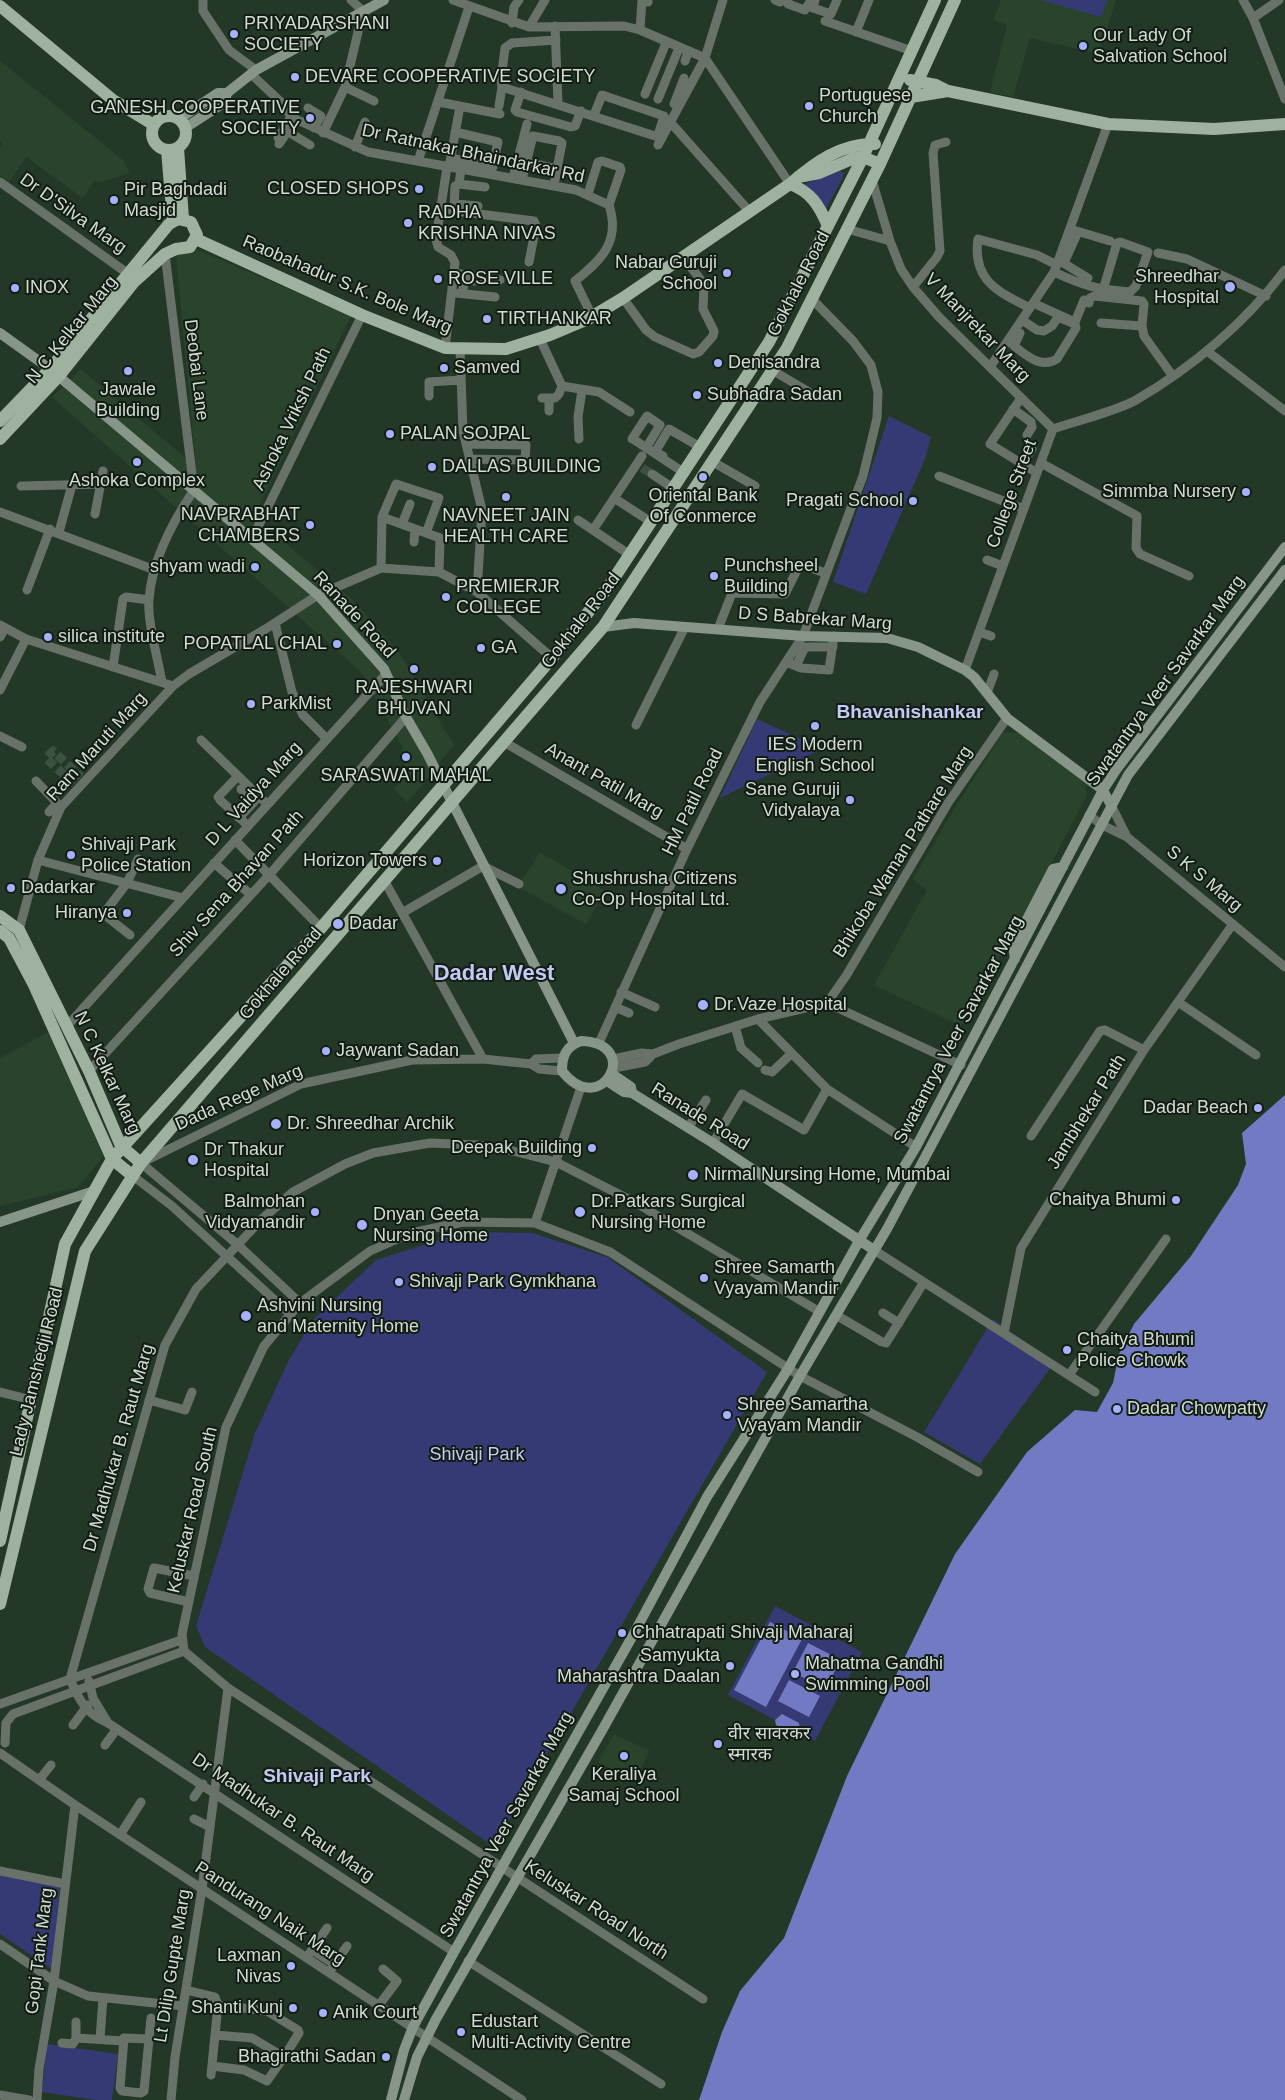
<!DOCTYPE html>
<html>
<head>
<meta charset="utf-8">
<style>
  body { margin:0 }
  canvas { display:block; background:#233826 }
</style>
</head>
<body>
<canvas width="1285" height="2100"></canvas>
<script>
const ctx = document.querySelector('canvas').getContext('2d');
ctx.lineJoin = 'round';
function fillPath(path, color) {
  ctx.fillStyle = color;
  ctx.fill(path, 'evenodd');
}
function trace(path, color, width, dash) {
  ctx.strokeStyle = color;
  ctx.lineWidth = width;
  ctx.lineCap = dash ? 'butt' : 'round';
  ctx.setLineDash(dash || []);
  ctx.stroke(path);
}
function write(font, color, halo, rows, align = 'center') {
  ctx.font = font + ' Arial,"Noto Sans Devanagari",sans-serif';
  ctx.lineWidth = 4;
  ctx.setLineDash([]);
  ctx.textBaseline = 'middle';
  ctx.strokeStyle = halo;
  ctx.fillStyle = color;
  for (const [text, x, y, turn = 0] of rows) {
    ctx.save();
    ctx.translate(x, y);
    ctx.rotate((+turn || 0) * Math.PI / 180);
    ctx.textAlign = isNaN(turn) ? turn : align;
    if (halo) ctx.strokeText(text, 0, 0);
    ctx.fillText(text, 0, 0);
    ctx.restore();
  }
}
fillPath(new Path2D(`
  M1001,0H1116L1099,54L1030,38L1013,97L990,92L1007,25L994,20Z
  M0,61L123,160L130,173L100,182L94,181L83,198L26,157L9,182L0,175V148L3,144L0,141Z
  M198,250L351,316L254,517L351,598L398,651L454,745L407,803L394,789L406,775L402,746L361,672L52,397L81,369L196,467L176,255Z
  M1003,733H1021L1085,783L1087,795L1049,868L961,1026L874,985L927,890L913,879L956,806Z
  M540,852L605,891L586,924L518,887Z
  M51,1031L103,1157L78,1187L0,1206V1058Z
  M614,1734L650,1751L634,1780L598,1762Z`), '#29432c');
fillPath(new Path2D(`
  M1040,0H1107L1101,17Z
  M840,171L844,173L843,177L825,210L802,185Z
  M889,416L931,437L925,459L866,594L833,582Z
  M757,719L822,749L720,798Z
  M464,1232L532,1233L607,1257L767,1372L494,1847L205,1647L196,1626L255,1433L289,1360L313,1320L376,1260Z
  M993,1319L1054,1363L980,1464L924,1432Z
  M775,1606L862,1652L815,1741L728,1695Z
  M0,1875L60,1886L52,1969L0,1934Z
  M47,2044L118,2054L112,2100H96L42,2092Z`), '#363a74');
fillPath(new Path2D(`
  M1285,1095V2100H699L722,2032L740,1991L784,1938L847,1776L955,1554L1027,1452L1075,1410L1097,1412L1113,1383L1119,1354L1134,1324L1191,1256L1238,1185L1246,1164L1242,1133Z
  M770,1622L802,1639L766,1707L734,1690Z
  M808,1643L841,1660L825,1689L793,1672Z
  M789,1680L820,1696L809,1717L778,1701Z
  M782,1714L799,1723L800,1731L793,1734L776,1725L775,1720Z`), '#727ac3');
trace(new Path2D(`
  M642,468L652,474
  M74,784L46,758L53,751L81,777`), '#3d5140', 9, [9, 4.5]);
trace(new Path2D(`
  M203,0V11L229,50L256,70
  M453,0L529,27L624,26L640,30L705,58L790,184
  M775,0L780,2
  M788,0V4L805,10L811,0
  M815,0L813,8L831,14L837,0
  M1243,0L1253,18L1285,99
  M648,2V0
  M1253,18L1279,0
  M825,21L912,51
  M512,23L514,7L519,0
  M555,26L558,104
  M529,27L545,0
  M640,30L642,0
  M856,32L869,0
  M685,61L688,52
  M251,74L283,104L291,117L368,152L576,190L609,205C621,242 601,260 575,281L592,316
  M345,87L374,101
  M502,87L501,80L505,48L512,43L556,40
  M521,92L515,110L517,112L571,127L575,126L581,111
  M645,94L666,43
  M658,99L679,48
  M439,102L500,114
  M674,104L684,78
  M499,106L502,87L655,136L658,135L664,116L602,95L594,115
  M308,108L321,116L314,128
  M671,123L749,211
  M455,132L498,142L491,174
  M323,133L345,87L363,11L351,0
  M278,138L291,117
  M279,144L286,134L290,133L310,145
  M658,145L705,58L723,0
  M355,147L365,122
  M451,158L493,167
  M418,161L469,7
  M526,162L557,169
  M449,167L460,106
  M513,178L527,124
  M522,179L533,136L559,141L562,143L554,185
  M872,180L890,241L901,269L913,287L939,317L1053,429
  M0,182L127,273
  M459,184L485,187
  M588,194L598,162L602,161L620,167L621,170L609,205
  M455,204L478,206
  M440,209L534,221L536,226L529,262
  M454,211L455,186L459,184L461,169
  M847,229L890,241
  M1070,229L1110,241
  M1158,253L1187,259L1266,296
  M1060,261L1088,278
  M1064,263L1078,232
  M1054,272C1084,286 1096,289 1130,292L1136,286L1148,252L1120,242L1117,243L1103,290
  M454,273L500,280
  M913,287L937,257L940,251L933,153L935,145L946,142
  M463,289L465,280L475,281
  M456,293L495,297
  M623,298L646,330L655,337L693,354L699,352L713,336L714,331L703,309L704,284L683,257
  M1033,303L1075,322L1084,300
  M1089,303L1090,298L1094,296L1142,301L1144,304L1142,326
  M1030,308C998,292 972,280 978,239L1037,255L1057,265
  M1101,323L1142,326L1144,336L1172,375
  M1020,333L1014,346C1027,356 1041,369 1057,359L1076,328L1075,324L1058,317L1052,326L1044,331L1037,330L1022,320
  M540,339L562,386L559,394L555,398H542
  M445,348L455,263L451,255L438,247L436,239L447,167
  M460,348L463,431L482,510L477,592
  M1207,351L1285,411
  M990,367L1054,272L1108,124
  M772,370L809,392
  M562,386L599,392L630,412
  M429,396V382L461,380
  M1021,398L990,444L1037,473
  M1013,409L1031,422L1032,427L1027,435
  M549,411V398
  M579,439L578,417L582,390
  M466,444L526,445L525,460L469,459
  M646,448L660,425L647,416L632,439H633L683,472
  M663,456L657,453V449L669,429L700,447
  M713,462L755,486
  M1041,463L1137,516L1136,548L1140,554L1189,576
  M1022,464L1032,449
  M652,474L673,488
  M939,476L1024,509
  M21,486L101,484
  M614,498L651,522
  M0,512L155,570
  M95,514L103,471
  M382,517L440,538L439,572
  M578,520L630,555
  M402,524L410,504
  M593,530L642,456
  M59,532L72,485
  M252,539L362,315
  M414,542L415,529
  M987,560L1003,566
  M381,568L382,517L396,484L439,498L426,533
  M27,590L50,529
  M275,623L292,692L303,715L327,739
  M0,625L26,639L173,686L189,674L264,630L318,595L381,568L439,572L477,592L552,658
  M718,629L732,593L785,594L800,564L825,573
  M979,632L991,636
  M0,637L5,628
  M786,662L801,668L829,670L834,636
  M796,666L805,647H833
  M113,667L123,599L126,597L149,600
  M965,670L1053,429C1076,421 1117,411 1136,400C1193,367 1246,322 1285,270
  M162,682C158,659 147,621 149,599C152,561 173,521 194,490L165,254
  M0,690L26,639
  M987,693L994,674
  M636,725L685,627
  M0,736L22,747
  M201,740L267,804
  M504,742L687,849
  M36,781L61,807
  M218,797L238,776
  M220,800L244,822
  M1112,807L1127,837L1285,967
  M49,812L57,803
  M1089,815L1102,825L1127,837
  M239,818L254,802L241,789
  M235,840L321,928
  M38,860L183,898
  M214,863L250,894
  M384,880L483,1059
  M402,913L483,866L519,884
  M19,930L38,860L61,807L173,686
  M130,935L106,916L105,912L127,883L138,859
  M621,992L655,1007
  M1178,1002L1256,1055
  M827,1003L846,976L948,803L1007,718
  M615,1007L629,1013
  M758,1019L827,1089L916,1147
  M67,1026L386,674
  M735,1026L741,1048L758,1063
  M599,1043L687,849L760,702L803,636L863,476L877,418L878,392L871,365L853,341L812,299
  M613,1059L642,1053L653,1054
  M531,1064L539,1069L562,1071
  M614,1068L645,1062L653,1054L679,1044L758,1019L827,1003L961,1065
  M765,1070L772,1072L791,1054
  M89,1071L270,874L406,717
  M688,1128L706,1100
  M1031,1136L1100,1031L1105,1030L1144,1050
  M713,1143L742,1094L804,1130L827,1089
  M133,1176L172,1206L290,1314
  M535,1223L581,1087
  M874,1250L1095,1392
  M300,1303L237,1244L141,1163L301,1084L412,1060L483,1059L531,1064L536,1059L562,1058
  M883,1313L899,1323
  M836,1315L882,1342L886,1343L924,1282
  M1004,1333L1021,1248L1144,1050L1233,924
  M1069,1375L1166,1239
  M0,1392L32,1400
  M149,1400L185,1410L192,1392
  M189,1602L150,1593L148,1589L154,1568L194,1576
  M89,1681L93,1698L108,1723
  M0,1704L181,1640
  M73,1725L88,1705
  M5,1743L6,1723L13,1714L184,1651
  M105,1745L116,1730
  M0,1753L75,1805L522,2100
  M39,1780L51,1765
  M194,1797L203,1784
  M194,1819L210,1827
  M120,1835L141,1802
  M0,1871L65,1884
  M0,1944L54,1981L88,1996L183,2006
  M312,1950L334,1964
  M454,1952L108,1723C86,1714 79,1700 70,1679L165,1345L196,1289L262,1219L293,1192L345,1164L373,1153L430,1143L477,1145L513,1151L556,1162L636,1203L820,1312
  M307,1957L327,1928
  M468,1961L661,2084
  M329,1972L347,1946
  M186,1990L215,1997L218,2005L211,2075
  M703,1999L228,1688L184,1651L182,1634L226,1427L264,1346L300,1303L370,1251L411,1233L463,1222L535,1223L610,1252L800,1376L917,1437L978,1472
  M379,2005L397,1981L383,1969
  M76,2022V2038L124,2041
  M215,2035L252,2038L284,2057L299,2033L298,2030L267,2011L218,2005
  M100,2039L103,1998
  M149,2039L124,2038L120,2088L122,2091L141,2093L144,2091L151,2018
  M62,2043L73,2044L76,2038
  M212,2066L244,2070L267,2081L284,2057
  M0,2095L29,2100
  M37,2100L39,2069L54,1981L75,1805
  M171,2100L175,2057L202,1889L228,1688`), '#687269', 9);
trace(new Path2D(`
  M179,119L218,93H227
  M185,128L225,102L227,93L256,70L384,0
  M0,333L50,369L318,595L384,669L406,717L427,753L574,1043
  M603,627L634,623L803,636L887,638L918,647L965,670L974,677L1007,718L1103,790L1112,807
  M1015,959L1013,946L1053,869L1063,867
  M581,1041C644,1043 601,1121 562,1071C562,1056 566,1046 581,1041Z
  M612,1074L631,1087L632,1093
  M607,1081L624,1092L632,1093L713,1143L874,1250
  M0,1222L91,1192
  M391,2100L404,2050L413,2027L454,1952L632,1637L707,1497L788,1369L859,1241L916,1147L1103,790L1116,770L1285,547
  M404,2100L417,2057L436,2019L600,1734L800,1376L887,1229L1128,775L1285,570`), '#879688', 10);
trace(new Path2D(`
  M0,6L113,100L154,125
  M910,80L936,85L948,91
  M906,95L911,97L948,91L1108,124L1214,129L1285,124
  M152 133a17 17 0 1 1 34 0a17 17 0 1 1-34 0Z
  M178,148L183,219
  M167,150L173,221
  M798,177L819,173L852,159L863,157L880,164
  M790,184C811,192 819,205 828,226
  M196,239L362,315L445,348L506,349L550,335L588,319L623,298L790,184C814,163 841,143 875,144
  M0,421L50,369L169,224L178,219L191,222L197,235L190,247L176,249L165,254L134,282L59,376L0,439
  M0,916L19,930L89,1071L121,1146L141,1163
  M0,931L9,938L34,985L112,1159L133,1176
  M0,1541L65,1244L112,1159L321,928L552,658L609,586L769,342L863,157L935,0
  M0,1604L85,1251L141,1163L603,627L787,348L880,164L955,0`), '#9eb29f', 12);
for (const [x, y, r, color] of [
  [234,34,5,"#a6b1fc"],
  [1083,46,5,"#a6b1fc"],
  [295,77,5,"#a6b1fc"],
  [809,106,5,"#a6b1fc"],
  [310,118,5,"#a6b1fc"],
  [419,189,5,"#a6b1fc"],
  [114,200,5,"#a6b1fc"],
  [408,223,5,"#a6b1fc"],
  [727,273,5,"#a6b1fc"],
  [438,279,5,"#a6b1fc"],
  [1230,287,6,"#a6b1fc"],
  [15,288,5,"#a6b1fc"],
  [487,319,5,"#a6b1fc"],
  [718,363,5,"#a6b1fc"],
  [444,368,5,"#a6b1fc"],
  [128,371,5,"#a6b1fc"],
  [697,395,5,"#a6b1fc"],
  [390,434,5,"#a6b1fc"],
  [137,462,5,"#a6b1fc"],
  [432,467,5,"#a6b1fc"],
  [703,477,5,"#a6b1fc"],
  [1246,492,5,"#a6b1fc"],
  [506,497,5,"#a6b1fc"],
  [913,501,5,"#a6b1fc"],
  [310,525,5,"#a6b1fc"],
  [255,567,5,"#a6b1fc"],
  [714,576,5,"#a6b1fc"],
  [446,597,5,"#a6b1fc"],
  [48,637,5,"#a6b1fc"],
  [337,644,5,"#a6b1fc"],
  [481,648,5,"#a6b1fc"],
  [414,669,5,"#a6b1fc"],
  [251,704,5,"#a6b1fc"],
  [815,726,5,"#a6b1fc"],
  [406,757,5,"#a6b1fc"],
  [850,800,5,"#a6b1fc"],
  [71,855,5,"#a6b1fc"],
  [437,861,5,"#a6b1fc"],
  [11,888,5,"#a6b1fc"],
  [561,889,6,"#a6b1fc"],
  [127,913,5,"#a6b1fc"],
  [338,924,6,"#a6b1fc"],
  [703,1005,6,"#a6b1fc"],
  [326,1051,5,"#a6b1fc"],
  [1258,1108,5,"#a6b1fc"],
  [276,1124,6,"#a6b1fc"],
  [592,1148,5,"#a6b1fc"],
  [193,1160,6,"#a6b1fc"],
  [693,1175,6,"#a6b1fc"],
  [1176,1200,5,"#a6b1fc"],
  [315,1212,5,"#a6b1fc"],
  [580,1212,6,"#a6b1fc"],
  [362,1225,6,"#a6b1fc"],
  [704,1278,5,"#a6b1fc"],
  [399,1282,5,"#a6b1fc"],
  [246,1316,6,"#a6b1fc"],
  [1067,1350,5,"#a6b1fc"],
  [1117,1409,5,"#a6b1fc"],
  [727,1415,5,"#a6b1fc"],
  [622,1633,5,"#a6b1fc"],
  [730,1666,5,"#a6b1fc"],
  [795,1674,5,"#a6b1fc"],
  [718,1744,5,"#a6b1fc"],
  [624,1756,5,"#a6b1fc"],
  [291,1966,5,"#a6b1fc"],
  [293,2008,5,"#a6b1fc"],
  [323,2013,5,"#a6b1fc"],
  [461,2032,5,"#a6b1fc"],
  [386,2057,5,"#a6b1fc"]
]) {
  const dot = new Path2D();
  dot.arc(x, y, r, 0, 2 * Math.PI);
  ctx.fillStyle = color;
  ctx.fill(dot);
  trace(dot, '#131c14', 2);
}
write('18px', '#d0ddd1', '#131c14', [
  ["PRIYADARSHANI",244,24],
  ["SOCIETY",244,45],
  ["Our Lady Of",1093,36],
  ["Salvation School",1093,57],
  ["DEVARE COOPERATIVE SOCIETY",305,77],
  ["Portuguese",819,96],
  ["Church",819,117],
  ["GANESH COOPERATIVE",300,108,"right"],
  ["SOCIETY",300,129,"right"],
  ["CLOSED SHOPS",409,189,"right"],
  ["Pir Baghdadi",124,190],
  ["Masjid",124,211],
  ["RADHA",418,213],
  ["KRISHNA NIVAS",418,234],
  ["Nabar Guruji",717,263,"right"],
  ["School",717,284,"right"],
  ["Shreedhar",1219,277,"right"],
  ["Hospital",1219,298,"right"],
  ["ROSE VILLE",448,279],
  ["INOX",25,288],
  ["TIRTHANKAR",497,319],
  ["Denisandra",728,363],
  ["Samved",454,368],
  ["Jawale",128,390,"center"],
  ["Building",128,411,"center"],
  ["Subhadra Sadan",707,395],
  ["PALAN SOJPAL",400,434],
  ["DALLAS BUILDING",442,467],
  ["Ashoka Complex",137,481,"center"],
  ["Simmba Nursery",1236,492,"right"],
  ["Oriental Bank",703,496,"center"],
  ["Of Conmerce",703,517,"center"],
  ["Pragati School",903,501,"right"],
  ["NAVPRABHAT",300,515,"right"],
  ["CHAMBERS",300,536,"right"],
  ["NAVNEET JAIN",506,516,"center"],
  ["HEALTH CARE",506,537,"center"],
  ["Punchsheel",724,566],
  ["Building",724,587],
  ["shyam wadi",245,567,"right"],
  ["PREMIERJR",456,587],
  ["COLLEGE",456,608],
  ["silica institute",58,637],
  ["POPATLAL CHAL",327,644,"right"],
  ["GA",491,648],
  ["RAJESHWARI",414,688,"center"],
  ["BHUVAN",414,709,"center"],
  ["ParkMist",261,704],
  ["IES Modern",815,745,"center"],
  ["English School",815,766,"center"],
  ["SARASWATI MAHAL",406,776,"center"],
  ["Sane Guruji",840,790,"right"],
  ["Vidyalaya",840,811,"right"],
  ["Shivaji Park",81,845],
  ["Police Station",81,866],
  ["Horizon Towers",427,861,"right"],
  ["Shushrusha Citizens",572,879],
  ["Co-Op Hospital Ltd.",572,900],
  ["Dadarkar",21,888],
  ["Hiranya",117,913,"right"],
  ["Dadar",349,924],
  ["Dr.Vaze Hospital",714,1005],
  ["Jaywant Sadan",336,1051],
  ["Dadar Beach",1248,1108,"right"],
  ["Dr. Shreedhar Archik",287,1124],
  ["Deepak Building",582,1148,"right"],
  ["Dr Thakur",204,1150],
  ["Hospital",204,1171],
  ["Nirmal Nursing Home, Mumbai",704,1175],
  ["Chaitya Bhumi",1166,1200,"right"],
  ["Balmohan",305,1202,"right"],
  ["Vidyamandir",305,1223,"right"],
  ["Dr.Patkars Surgical",591,1202],
  ["Nursing Home",591,1223],
  ["Dnyan Geeta",373,1215],
  ["Nursing Home",373,1236],
  ["Shree Samarth",714,1268],
  ["Vyayam Mandir",714,1289],
  ["Shivaji Park Gymkhana",409,1282],
  ["Ashvini Nursing",257,1306],
  ["and Maternity Home",257,1327],
  ["Chaitya Bhumi",1077,1340],
  ["Police Chowk",1077,1361],
  ["Shree Samartha",737,1405],
  ["Vyayam Mandir",737,1426],
  ["Dadar Chowpatty",1127,1409],
  ["Chhatrapati Shivaji Maharaj",632,1633],
  ["Samyukta",720,1656,"right"],
  ["Maharashtra Daalan",720,1677,"right"],
  ["Mahatma Gandhi",805,1664],
  ["Swimming Pool",805,1685],
  ["वीर सावरकर",728,1734],
  ["स्मारक",728,1755],
  ["Keraliya",624,1775,"center"],
  ["Samaj School",624,1796,"center"],
  ["Laxman",281,1956,"right"],
  ["Nivas",281,1977,"right"],
  ["Shanti Kunj",283,2008,"right"],
  ["Anik Court",333,2013],
  ["Edustart",471,2022],
  ["Multi-Activity Centre",471,2043],
  ["Bhagirathi Sadan",376,2057,"right"]
], 'left');
write('18px', '#d0ddd1', '#131c14', [
  ["Dr Ratnakar Bhaindarkar Rd",473,154,12],
  ["Dr D'Silva Marg",73,214,35],
  ["Gokhale Road",799,284,-63],
  ["Raobahadur S.K. Bole Marg",347,285,23],
  ["V Manjrekar Marg",977,328,46],
  ["N C Kelkar Marg",72,330,-51],
  ["Deobai Lane",196,370,83],
  ["Ashoka Vriksh Path",292,419,-64],
  ["College Street",1012,494,-70],
  ["Ranade Road",354,615,47],
  ["D S Babrekar Marg",815,619,4],
  ["Gokhale Road",581,621,-52],
  ["Swatantrya Veer Savarkar Marg",1166,681,-54],
  ["Ram Maruti Marg",97,747,-48],
  ["Anant Patil Marg",604,781,30],
  ["D L Vaidya Marg",254,794,-48],
  ["HM Patil Road",693,802,-64],
  ["Bhikoba Waman Pathare Marg",903,852,-58],
  ["S K S Marg",1204,879,40],
  ["Shiv Sena Bhavan Path",237,884,-48],
  ["Gokhale Road",281,974,-49],
  ["Swatantrya Veer Savarkar Marg",959,1030,-62],
  ["N C Kelkar Marg",107,1073,65],
  ["Dada Rege Marg",239,1098,-24],
  ["Jambhekar Path",1087,1112,-58],
  ["Ranade Road",700,1117,32],
  ["Lady Jamshedji Road",37,1372,-76],
  ["Dr Madhukar B. Raut Marg",119,1448,-74],
  ["Keluskar Road South",193,1510,-77],
  ["Dr Madhukar B. Raut Marg",283,1818,34],
  ["Swatantrya Veer Savarkar Marg",507,1825,-61],
  ["Keluskar Road North",596,1910,33],
  ["Pandurang Naik Marg",270,1914,33],
  ["Gopi Tank Marg",40,1951,-83],
  ["Lt Dilip Gupte Marg",173,1966,-81]
]);
write('18px', '#c5ccf4', '#131c14', [
  ["Shivaji Park",477,1455]
]);
write('bold 19px', '#c3caf5', '#131c14', [
  ["Bhavanishankar",910,713],
  ["Shivaji Park",317,1777]
]);
write('bold 22px', '#c3caf5', '#131c14', [
  ["Dadar West",494,974]
]);
</script>
</body>
</html>
